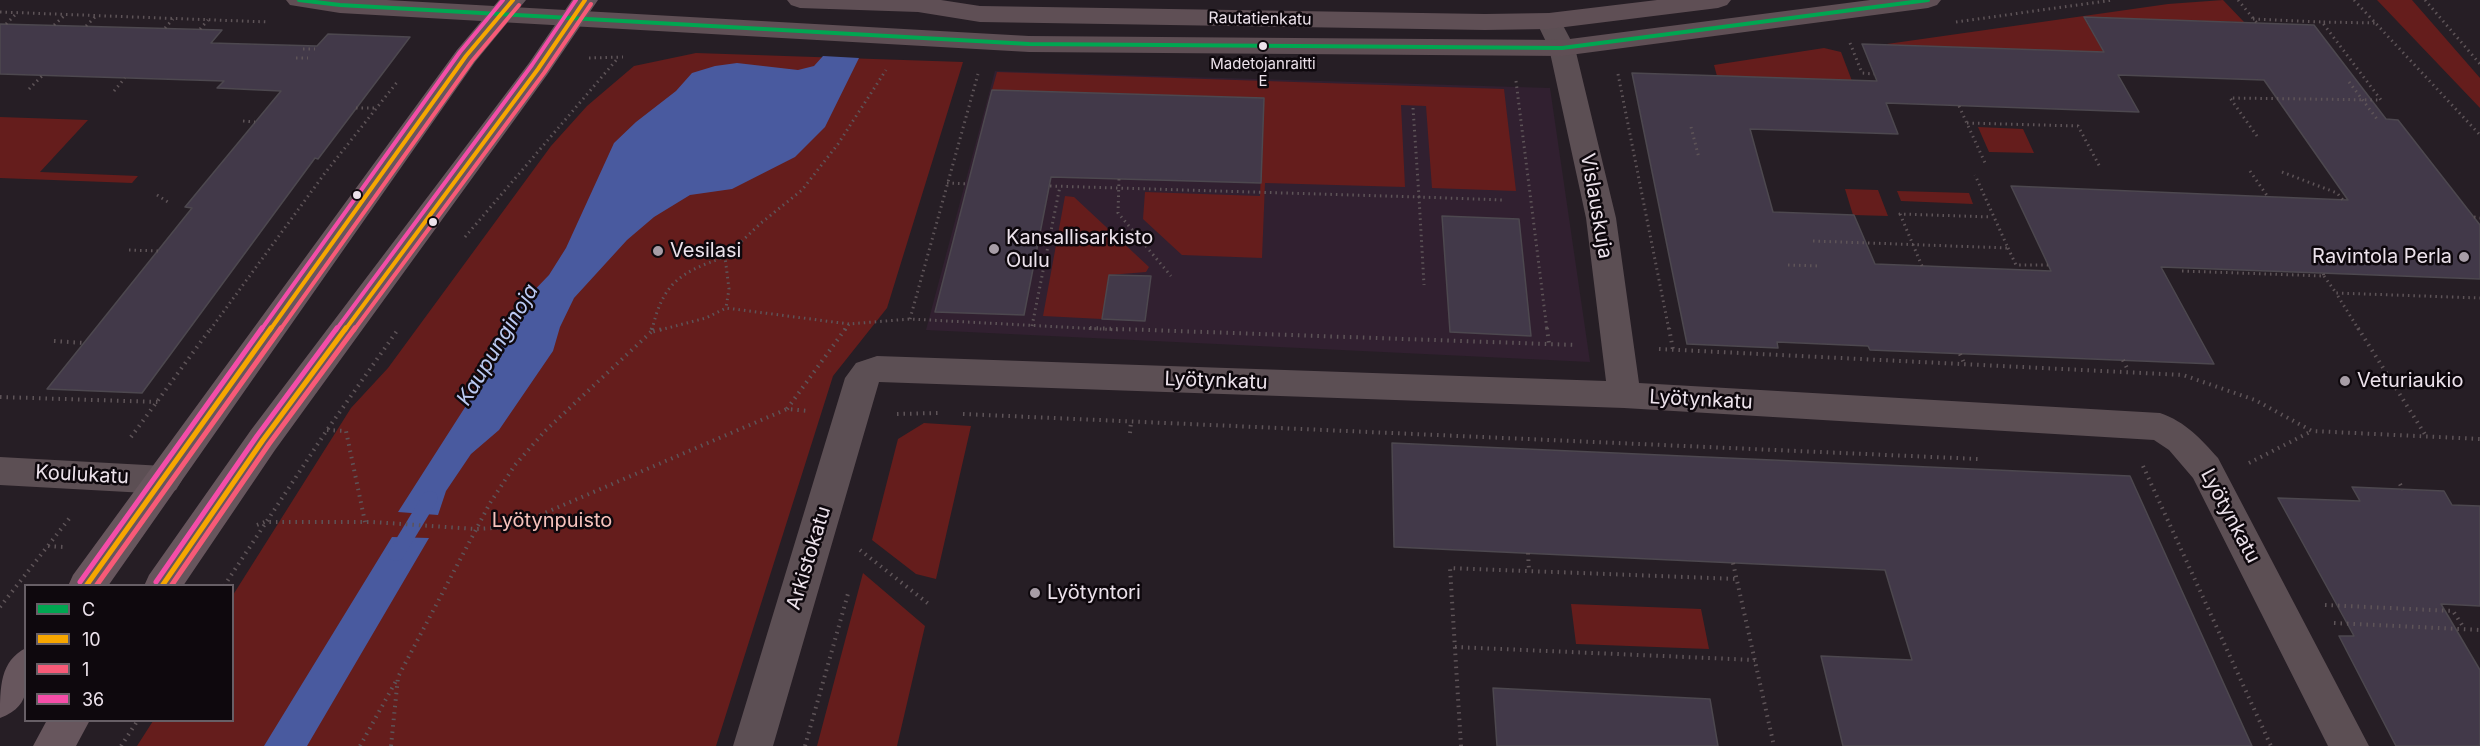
<!DOCTYPE html>
<html>
<head>
<meta charset="utf-8">
<style>
  body { margin:0 }
  #map { position:relative; width:2480px; height:746px; overflow:hidden; background:#261e25; font-family:Inter,sans-serif }
  canvas { display:block }
  .legend { position:absolute; left:24px; top:584px; width:210px; height:138px; box-sizing:border-box; background:#0e080d; border:2px solid #675f66; margin:0; padding:8px 10px; list-style:none; font-size:18px; color:#ece2eb }
  .legend li { display:flex; align-items:center; gap:12px; height:30px }
  .legend b { width:30px; border:2px solid #675f66 }
</style>
</head>
<body>
<div id="map">
<canvas width="2480" height="746"></canvas>
<ul class="legend">
<li><b style="height:8px;background:#00a651"></b>C</li>
<li><b style="height:8px;background:#f7a600"></b>10</li>
<li><b style="height:8px;background:#f75a77"></b>1</li>
<li><b style="height:8px;background:#f54da8"></b>36</li>
</ul>
</div>
<script>
const ctx = document.querySelector('canvas').getContext('2d');
ctx.lineJoin = 'round';
function fillPath(path, color) {
  ctx.fillStyle = color;
  ctx.fill(path, 'evenodd');
}
function trace(path, color, width, dash) {
  ctx.strokeStyle = color;
  ctx.lineWidth = width;
  ctx.lineCap = dash ? 'butt' : 'round';
  ctx.setLineDash(dash || []);
  ctx.stroke(path);
}
function write(font, color, halo, rows, align = 'center') {
  ctx.font = font + ' Inter,sans-serif';
  ctx.lineWidth = 5;
  ctx.setLineDash([]);
  ctx.textBaseline = 'middle';
  ctx.strokeStyle = halo;
  ctx.fillStyle = color;
  for (const [text, x, y, turn = 0] of rows) {
    ctx.save();
    ctx.translate(x, y);
    ctx.rotate((+turn || 0) * Math.PI / 180);
    ctx.textAlign = isNaN(turn) ? turn : align;
    if (halo) ctx.strokeText(text, 0, 0);
    ctx.fillText(text, 0, 0);
    ctx.restore();
  }
}
fillPath(new Path2D(`
  M995,71L1550,88L1590,362L926,330Z`), '#312030');
fillPath(new Path2D(`
  M2223,0L2244,22L2084,18L2104,52L1880,45L2168,4Z
  M2377,0H2412L2480,78V108Z
  M1824,48L1841,52L1852,81L1717,76L1714,65Z
  M696,53L963,62L887,308L833,376L716,746H137L153,721L232,720L233,595L351,408L388,368L551,146L587,106L634,66Z
  M997,72L1504,89L1516,191L1432,188L1426,106L1401,105L1405,187L1265,183L1262,258L1182,255L1143,219L1145,192L1260,196L1264,98L992,90Z
  M0,117L88,120L40,172L138,176L132,183L0,178Z
  M1978,127L2023,129L2034,153L1989,152Z
  M1845,189L1878,190L1888,216L1853,215Z
  M1897,191L1969,193L1973,204L1901,201Z
  M1065,196L1074,197L1149,267L1146,272L1109,275L1102,319L1043,316Z
  M924,423L971,426L936,579L916,574L872,540L898,439Z
  M863,573L925,626L897,746H817Z
  M1571,604L1701,609L1709,649L1576,644Z`), '#651d1c');
fillPath(new Path2D(`
  M823,56L859,58L825,127L795,157L732,189L690,195L654,217L627,240L574,298L560,327L553,351L499,430L471,454L446,491L438,515L398,512L485,376L524,301L549,275L566,248L614,143L636,122L676,91L692,73L715,66L737,63L798,70L814,66Z
  M392,537L429,538L307,746H264Z`), '#495a9f');
fillPath(new Path2D(`
  M430,491L436,493L438,498L436,503L402,559L396,561L390,559L388,554L390,549L424,493Z`), '#495a9f');
const building = new Path2D(`
  M2084,17L2314,25L2386,119L2398,120L2480,225V279L2161,267L2214,364L1870,350L1868,346L1777,342L1778,348L1687,344L1632,73L1877,81L1862,44L2104,52ZM2118,75L2264,80L2348,200L2011,186L2051,271L1875,264L1854,215L1773,212L1750,129L1898,134L1886,103L2139,112Z
  M0,24L222,30L211,43L317,46L328,34L410,37L318,159L315,158L142,393L47,389L192,208L185,207L281,91L217,88L224,81L0,74Z
  M992,90L1264,98L1261,183L1051,177L1024,315L935,312Z
  M1442,216L1519,219L1531,336L1450,332Z
  M1109,275L1151,276L1145,321L1102,319Z
  M1392,443L2130,476L2252,746H1843L1821,656L1912,660L1885,570L1394,547Z
  M2352,487L2444,491L2452,505L2480,506V606L2441,604L2480,670V746H2396L2339,636H2354L2278,498L2360,501Z
  M1493,688L1710,699L1718,746H1497Z`);
fillPath(building, '#423949');
trace(building, '#4d484f', 1.5);
trace(new Path2D(`
  M2238,0L2257,23
  M2354,0L2480,135
  M2425,0L2480,64
  M0,12L269,22
  M2253,19L2322,22
  M1956,22L2113,0
  M6,24L17,13
  M54,25L65,15
  M86,26L96,16
  M165,28L173,19
  M200,29L208,20
  M1850,43L1862,73L1874,74
  M303,49H315
  M296,58H308
  M589,58L623,57
  M1618,74L1669,330
  M1516,81L1547,330
  M2349,82L2377,119
  M29,89L42,76
  M114,91L125,78
  M1959,106L1986,165
  M356,108H374
  M1413,108L1419,197L1503,200
  M243,121L255,122
  M1967,123L2078,126L2100,167
  M1691,127L1699,158
  M2257,136L2230,98L2381,100L2322,22L2376,23
  M2250,171L2268,197
  M2282,172L2337,193L2343,200
  M1119,179L1118,213L1171,276
  M947,183L968,184
  M1050,186L1419,197L1424,285
  M157,195L168,202
  M2474,217L2480,218
  M465,237L618,58
  M1813,241L2008,248L1975,175
  M2008,248L2016,265H2048
  M129,250L158,251
  M1788,265L1821,266
  M1922,266L1900,214L1992,217
  M2182,271L2324,276L2323,273
  M2324,276L2336,293
  M910,319L978,74
  M849,324L726,308L729,289L725,257L761,223L802,190L838,144L886,70
  M1032,326L1060,186
  M210,330L325,173L398,81
  M652,330C663,282 681,272 725,257
  M660,330L706,318L726,308
  M845,330L849,324L910,319L1119,330
  M2359,330L2336,293L2480,298`), '#5e5458', 3, [1.5, 4]);
trace(new Path2D(`
  M652,328L651,332L666,328
  M1090,328L1576,345
  M1547,328L1549,344
  M1669,328L1673,350
  M2358,328L2426,436
  M54,341L84,343
  M1659,349L2183,375L2255,400L2312,431L2480,439
  M1960,354L1964,363
  M2123,360L2128,370
  M0,397L158,402
  M787,409L846,328
  M897,414L938,413
  M963,414L1978,459
  M327,430L346,431L365,522
  M1130,433L1131,422
  M131,437L211,328
  M2249,463L2312,431
  M2143,466L2271,746
  M2400,484L2403,490
  M257,525L265,522H373L475,529L512,527L787,409L809,411
  M48,546L63,547
  M860,550L930,605
  M1528,553L1529,571
  M1733,563L1774,746
  M224,586L327,430L399,328
  M2325,605L2453,611L2464,628
  M0,607L72,515
  M2334,623L2480,630
  M1455,647L1755,660
  M121,746L138,720
  M360,746L396,681
  M391,746L398,677L490,503L515,465L545,431L651,332
  M805,746L849,590
  M1461,746L1450,568L1737,579`), '#5e5458', 4, [1.5, 5]);
fillPath(new Path2D(`
  M1549,13L1558,16L1575,48L1616,218L1639,383L2160,413C2186,422 2201,439 2218,458L2369,746H2328L2193,478L2169,450L2154,440L1624,408L879,382L773,746H733L845,378L856,363L877,356L1606,381L1586,218L1549,48L1536,21L1540,16Z
  M0,457L164,466L176,470L182,480L176,490L164,494L0,485Z`), '#5c4f54');
fillPath(new Path2D(`
  M286,0H387L1029,36L1562,40L1870,0H1941L1937,5L1928,8L1562,56L1029,52L340,13L290,5Z
  M787,0H941L980,6L1485,14L1549,13L1657,0H1731L1727,5L1718,8L1549,29L1485,30L980,22L918,12L800,8L791,5Z`), '#5f4f55');
fillPath(new Path2D(`
  M499,0H526L475,62L108,586H68L73,575L457,50Z
  M572,0H598L547,75L275,450L183,586H144L149,575L251,430L529,63Z
  M26,648C26,680 35,705 0,718C0,687 0,661 26,648Z
  M47,720H90L76,746H33Z`), '#67565d');
trace(new Path2D(`
  M299,0L340,5L1029,44L1562,48L1928,0`), '#00a651', 4);
trace(new Path2D(`
  M270,330L466,56L513,0
  M345,330L538,69L585,0`), '#f7a600', 4);
trace(new Path2D(`
  M86,586L271,328
  M162,586L263,440L346,328`), '#f7a600', 5);
trace(new Path2D(`
  M280,330L472,61L519,5
  M354,330L544,73L591,4`), '#f75a77', 4);
trace(new Path2D(`
  M96,586L281,328
  M171,586L269,444L355,328`), '#f75a77', 5);
trace(new Path2D(`
  M261,330L460,52L503,0
  M336,330L532,65L576,0`), '#f54da8', 4);
trace(new Path2D(`
  M80,582L262,328
  M156,582L257,436L337,328`), '#f54da8', 5);
for (const [x, y, r, color] of [
  [1263,46,5,"#ece2eb"],
  [357,195,5,"#ece2eb"],
  [433,222,5,"#ece2eb"],
  [994,249,6,"#a79da6"],
  [658,251,6,"#a79da6"],
  [2464,257,6,"#a79da6"],
  [2345,381,6,"#a79da6"],
  [1035,593,6,"#a79da6"]
]) {
  const dot = new Path2D();
  dot.arc(x, y, r, 0, 2 * Math.PI);
  ctx.fillStyle = color;
  ctx.fill(dot);
  trace(dot, '#0e080d', 2);
}
write('15px', '#ece2eb', '#0e080d', [
  ["Madetojanraitti",1263,64],
  ["E",1263,81]
]);
write('16px', '#ece2eb', '#0e080d', [
  ["Rautatienkatu",1260,19,1]
]);
write('20px', '#ece2eb', '#0e080d', [
  ["Vislauskuja",1596,206,80],
  ["Lyötynkatu",1216,381,2],
  ["Lyötynkatu",1701,400,3],
  ["Koulukatu",82,475,3],
  ["Lyötynkatu",2230,516,62],
  ["Arkistokatu",809,558,-73]
]);
write('20px', '#ece2eb', '#0e080d', [
  ["Kansallisarkisto",1006,238],
  ["Oulu",1006,261],
  ["Vesilasi",670,251],
  ["Ravintola Perla",2452,257,"right"],
  ["Veturiaukio",2357,381],
  ["Lyötyntori",1047,593]
], 'left');
write('20px', '#f6c2bc', '#0e080d', [
  ["Lyötynpuisto",552,521]
]);
write('italic 21px', '#bbc9f2', '#0e080d', [
  ["Kaupunginoja",498,345,-59]
]);
</script>
</body>
</html>
